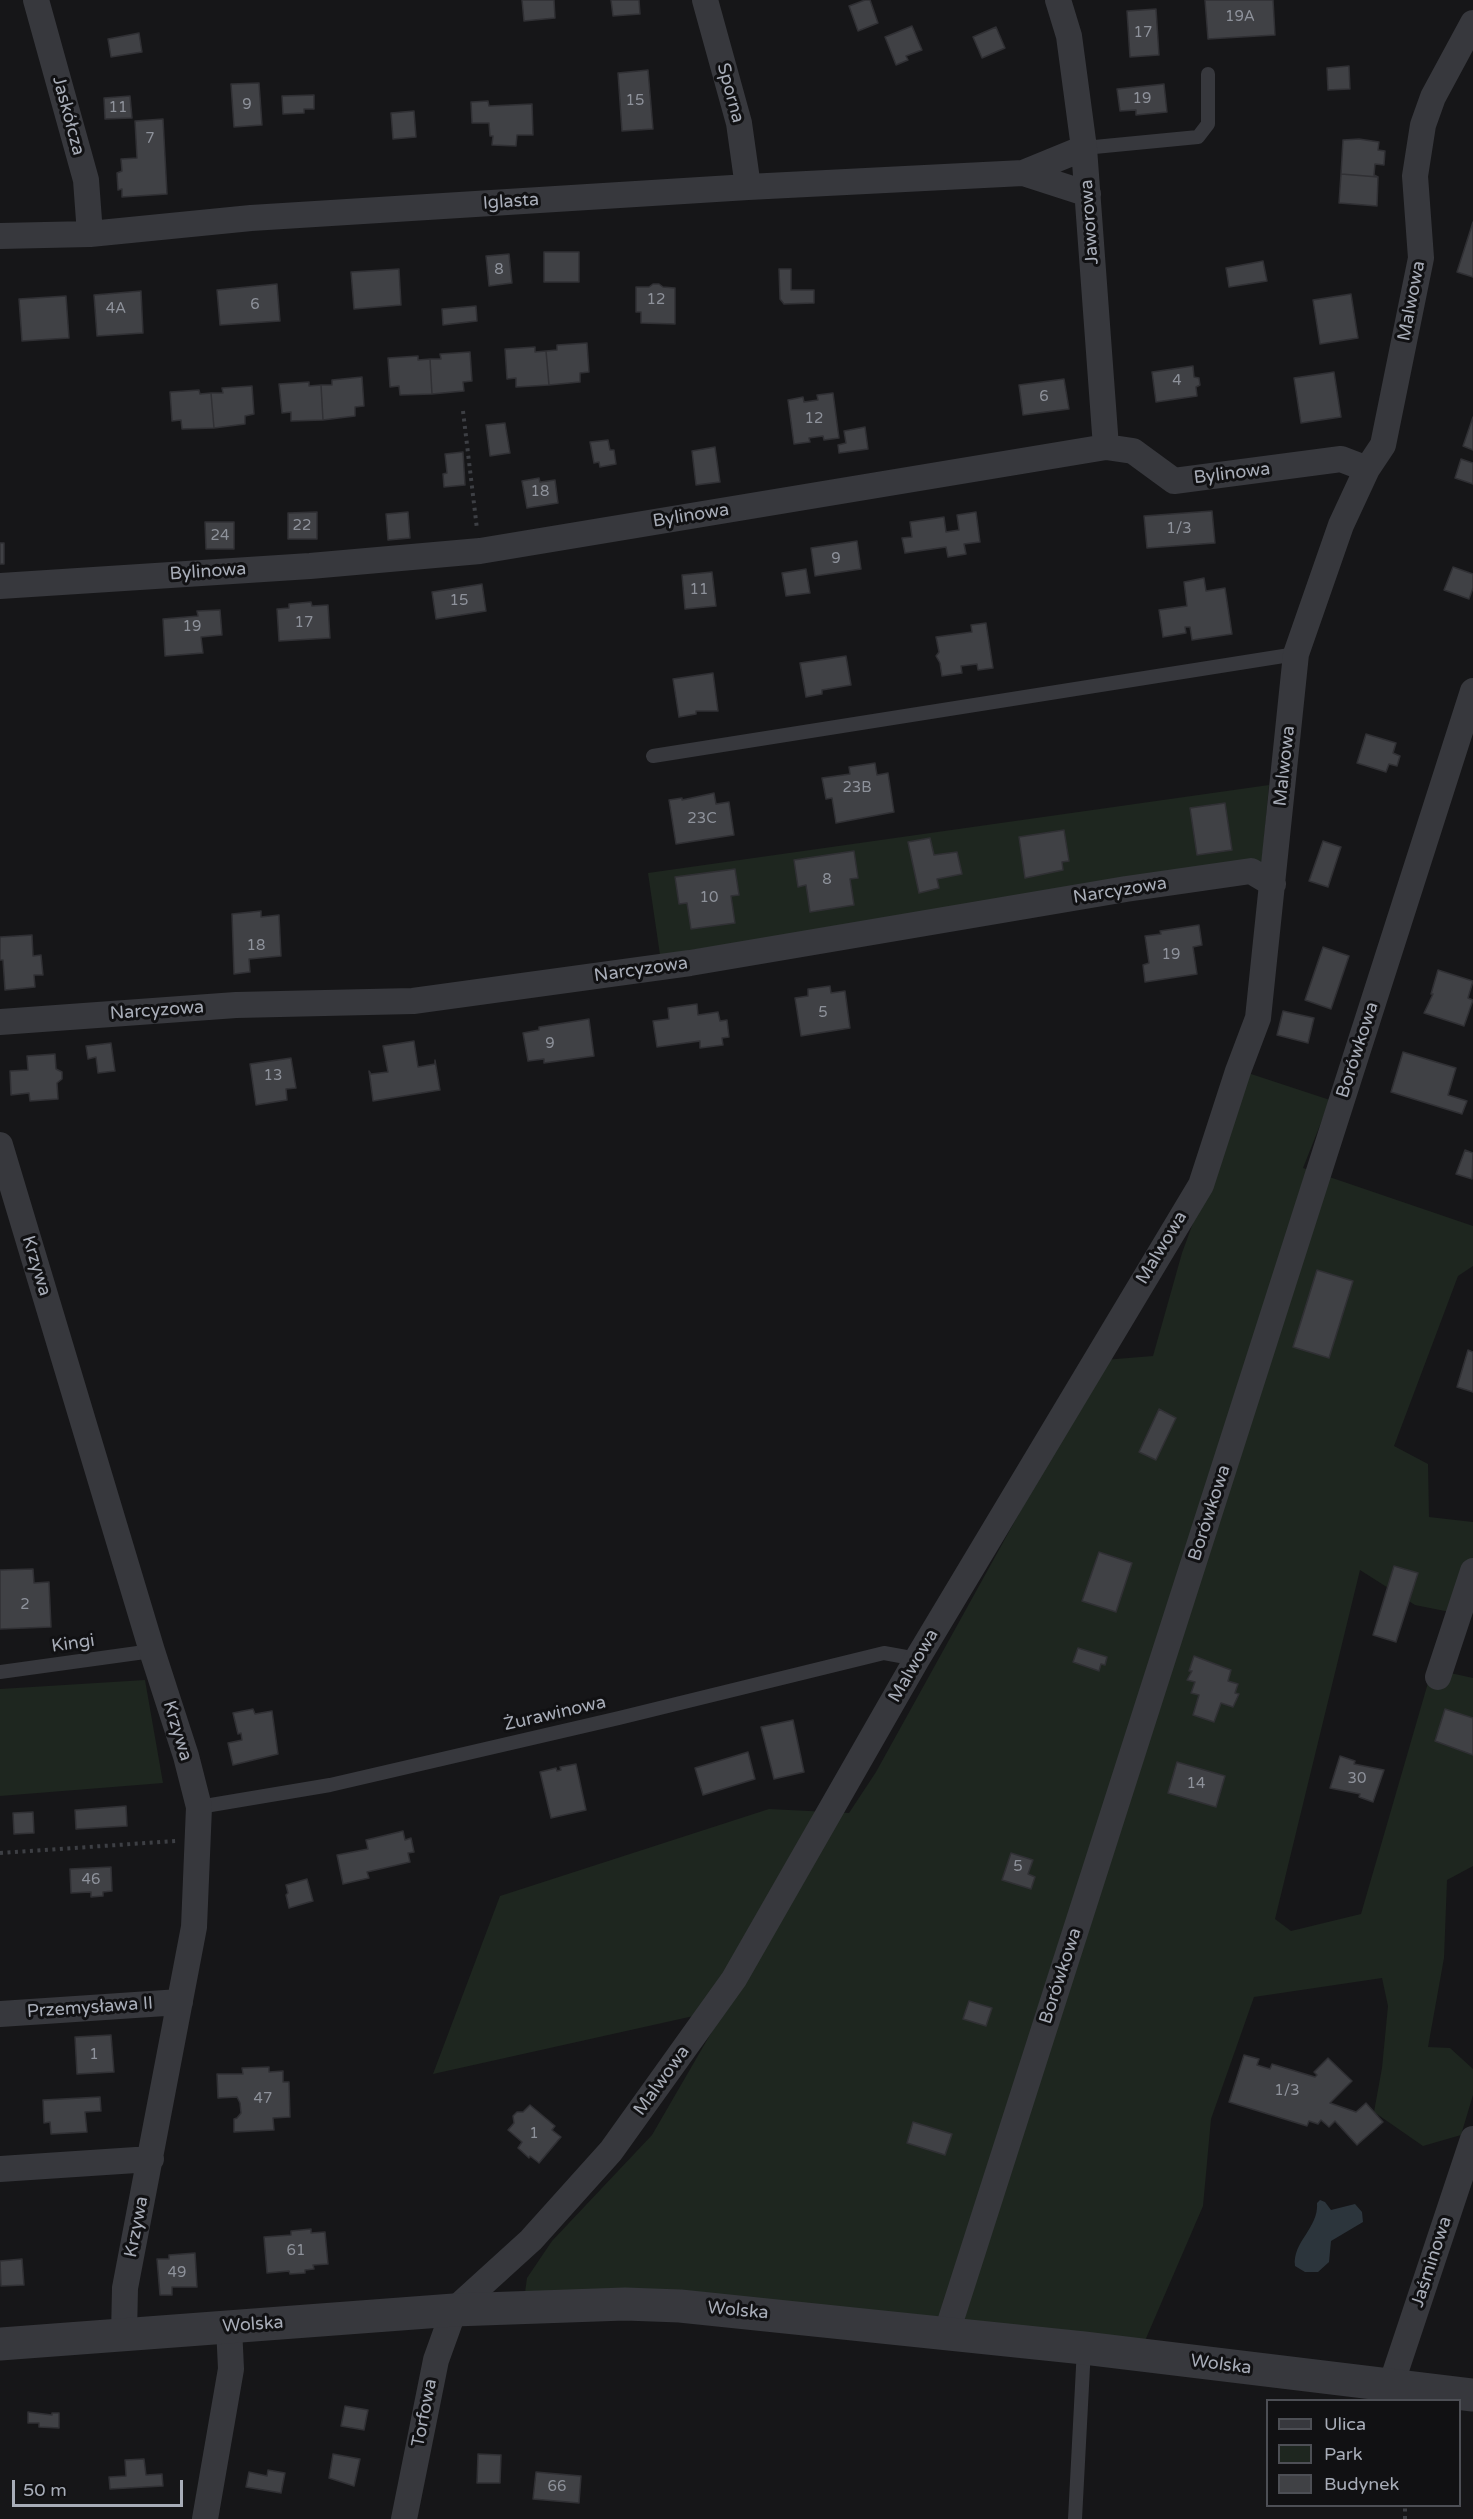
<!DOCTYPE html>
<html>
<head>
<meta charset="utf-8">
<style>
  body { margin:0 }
  #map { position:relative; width:1473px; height:2519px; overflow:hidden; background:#161618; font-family:"Varela Round",sans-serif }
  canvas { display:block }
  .legend { position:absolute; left:1266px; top:2399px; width:195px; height:108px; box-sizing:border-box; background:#111113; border:2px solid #4d4f55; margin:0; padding:8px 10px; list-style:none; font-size:18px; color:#a8adb8 }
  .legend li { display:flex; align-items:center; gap:12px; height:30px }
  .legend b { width:30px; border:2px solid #4d4f55 }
  .scale { position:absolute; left:12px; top:2480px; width:171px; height:27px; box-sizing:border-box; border:3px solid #a8adb8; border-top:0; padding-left:8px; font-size:18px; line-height:21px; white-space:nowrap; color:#a8adb8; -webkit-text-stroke:4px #111113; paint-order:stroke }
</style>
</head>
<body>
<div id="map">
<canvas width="1473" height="2519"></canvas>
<ul class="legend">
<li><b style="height:8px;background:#37383d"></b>Ulica</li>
<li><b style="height:16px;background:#1e261f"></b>Park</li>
<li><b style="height:16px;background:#404145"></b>Budynek</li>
</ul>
<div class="scale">50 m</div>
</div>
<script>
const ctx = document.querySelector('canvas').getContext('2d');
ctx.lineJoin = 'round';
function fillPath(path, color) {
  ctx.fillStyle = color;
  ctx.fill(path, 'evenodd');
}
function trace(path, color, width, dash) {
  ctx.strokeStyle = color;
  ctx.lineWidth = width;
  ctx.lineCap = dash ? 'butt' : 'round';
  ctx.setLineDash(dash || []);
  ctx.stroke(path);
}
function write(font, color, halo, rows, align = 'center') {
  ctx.font = font + ' "Varela Round",sans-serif';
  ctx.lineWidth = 6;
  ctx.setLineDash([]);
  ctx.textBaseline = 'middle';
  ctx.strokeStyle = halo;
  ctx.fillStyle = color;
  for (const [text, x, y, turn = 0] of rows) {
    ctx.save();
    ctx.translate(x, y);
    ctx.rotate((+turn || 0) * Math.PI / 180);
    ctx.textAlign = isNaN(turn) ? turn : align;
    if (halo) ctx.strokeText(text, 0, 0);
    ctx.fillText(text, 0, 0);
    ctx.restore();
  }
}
fillPath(new Path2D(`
  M1269,785L1262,862L660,955L648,873Z
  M1248,1073L1330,1100L1303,1168L1473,1226V1266L1458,1276L1394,1446L1428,1464L1429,1517L1473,1522V1561L1460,1614L1415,1605L1360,1570L1275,1919L1291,1931L1361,1914L1432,1669L1473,1678V1866L1447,1880L1444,1958L1428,2047L1450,2048L1473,2069V2095L1461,2135L1423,2146L1374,2112L1382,2068L1388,2006L1382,1978L1254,1997L1211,2119L1203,2206L1144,2343L524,2300L527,2278L552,2241L652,2135L725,2009L433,2074L500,1896L769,1809L849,1813L876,1772L1104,1360L1153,1356L1182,1253Z
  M145,1680L163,1783L0,1796V1689Z`), '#1e261f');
fillPath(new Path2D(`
  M1320,2200L1325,2202L1331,2210L1355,2204L1362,2212L1363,2222L1331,2241L1329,2262L1318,2272H1305L1295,2266C1292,2242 1319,2228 1317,2203Z`), '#2c353c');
const building = new Path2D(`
  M522,0H554L555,18L524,21Z
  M611,0H639L640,14L613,16Z
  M865,0H870L878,23L858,31L849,6Z
  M1205,0H1273L1275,35L1208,39Z
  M1156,9L1159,55L1130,57L1127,11Z
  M912,26L922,50L906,56L908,60L896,65L885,37Z
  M996,27L1005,48L982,58L973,37Z
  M139,33L142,52L111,57L108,39Z
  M1349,66L1350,89L1328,90L1327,68Z
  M648,70L653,129L622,131L618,73Z
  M259,83L262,125L234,127L231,84Z
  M1164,84L1167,112L1136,115V110L1120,111L1117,89Z
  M314,95V109H304V113L283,114L282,96Z
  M130,96L132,118L105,119L104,98Z
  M488,101L489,106L532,104L533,135H517L516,146L492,145L493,136H490L489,123H472L471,102Z
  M414,111L416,137L393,139L391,113Z
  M163,119L167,194L122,197V189L118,190L117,173L122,171L121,159L137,158L135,121Z
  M1359,139L1379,142L1378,150L1385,151L1384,165L1375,164L1374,175L1378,177L1341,174L1343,140Z
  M1341,174L1378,177L1377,206L1339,203Z
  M1473,222V277L1457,272Z
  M544,252H579V282H544Z
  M509,254L512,283L489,286L486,256Z
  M1263,261L1267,281L1229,287L1226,268Z
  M399,269L401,305L354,309L351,272Z
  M779,269H791V290H814V303L784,304L780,299Z
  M277,284L280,321L220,325L217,290Z
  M653,284H659L663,287L675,288V324L641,323V312H636V287H649Z
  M141,291L143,333L97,336L94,295Z
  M1351,294L1358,338L1320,344L1313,300Z
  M66,296L69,338L22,341L19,299Z
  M476,306L477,321L443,325L442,309Z
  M587,343L589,372L580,373V382L549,385L546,351L557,350V345Z
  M535,347V352L546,351L549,385L516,387V378L507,379L505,349Z
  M470,352L472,381L463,382L464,391L432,394L430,359H441L440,354Z
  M418,356V360L430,359L432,394L400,395L399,386L390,387L388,358Z
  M1193,366L1194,377L1199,378L1200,385L1196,387L1197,396L1156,402L1152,372Z
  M1334,372L1341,417L1301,423L1294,378Z
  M362,377L364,406L355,407V416L323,420L321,385H332V380Z
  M1064,379L1069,409L1023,415L1019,385Z
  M309,382V386L321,385L323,420L291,421V412L282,413L279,384Z
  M252,386L254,414L245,416V424L214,428L211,393H223L222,388Z
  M199,390L200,394L211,393L214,428L182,429L181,420L172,421L170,392Z
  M833,393L839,438L824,440L823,436L809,438L810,442L794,444L788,400L803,397L804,402L818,400L817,395Z
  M1473,417V450L1463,446Z
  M505,423L510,453L490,456L486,425Z
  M865,427L868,449L839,453L838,445L846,443L844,431Z
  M608,440L610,450H614L616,464L600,467L599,462L594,463L590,442Z
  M715,447L720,482L696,485L692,451Z
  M463,452L465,485L444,487L443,474L447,473L445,454Z
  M1461,459L1473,463V484L1455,478Z
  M539,478L540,482L555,480L558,503L527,508L522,481Z
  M1212,511L1215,543L1147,548L1144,516Z
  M317,512V539H288V513Z
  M408,512L410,538L388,540L386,514Z
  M976,512L980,542L964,544L966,554L948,557L946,547L905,553L902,538L912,537L910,522L944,517L946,532L959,530L957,515Z
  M205,522H234V549H206Z
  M857,541L861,569L815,576L811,548Z
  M0,543H4V564H0Z
  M1453,567L1473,574V588L1469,599L1444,590Z
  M806,569L810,593L786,596L782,573Z
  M712,572L716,606L685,609L682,575Z
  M1204,578L1206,591L1225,588L1232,634L1192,640L1190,627H1185L1186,633L1163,637L1159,610L1187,606L1184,582Z
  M482,584L486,611L436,619L432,592Z
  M311,602L312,606L328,605L330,638L279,641L277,609L289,608V604Z
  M220,610L222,635L201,637L203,653L165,656L163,619L198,616L197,611Z
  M986,623L993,668L978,670L977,664L961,666L962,673L942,676L940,663L936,656L939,652L936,637L972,632L971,625Z
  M846,656L851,685L822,690V694L806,697L800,663Z
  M713,673L718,711H696V714L679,717L673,679Z
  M1366,734L1396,743L1393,753L1400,756L1397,766L1389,764L1386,772L1357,763Z
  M875,763L877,775L888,773L894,812L836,823L832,798L826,799L822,778L850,774L849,767Z
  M714,793L716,804L729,802L734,835L676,844L669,800L682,798V800Z
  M1225,803L1232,850L1197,855L1190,808Z
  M1064,830L1069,861L1062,862L1063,870L1025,878L1019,837Z
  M930,838L934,855L957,852L962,874L937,879L939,888L919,893L908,842Z
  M1323,841L1341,847L1328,887L1309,881Z
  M854,851L858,878L850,879L854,905L810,912L806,885L798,887L794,860Z
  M735,869L739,895L731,896L735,923L691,929L687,903L679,904L675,877Z
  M261,911V917L279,915L281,956L249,959L250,972L234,974L232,914Z
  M1199,925L1202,945L1193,947L1197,974L1145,982L1143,965L1149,963L1145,936L1161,934L1160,931Z
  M32,935L33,956L41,955L43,975H34L35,987L5,990L3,960H0V937Z
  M1323,947L1349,956L1331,1009L1305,1000Z
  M1438,970L1473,981L1468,998L1473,1000L1464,1026L1424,1013L1433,994H1431Z
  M830,986L831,993L845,991L850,1028L801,1036L795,998L808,996V989Z
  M697,1004L698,1015L718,1012L720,1021L727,1020L729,1037L722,1038L723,1045L700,1048V1041L657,1047L653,1021L669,1019L668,1008Z
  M1283,1011L1314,1018L1308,1043L1277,1035Z
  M589,1019L594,1056L544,1063V1059L528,1061L523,1033L539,1030V1027Z
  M414,1041L418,1067L435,1064V1060L440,1090L373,1101L369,1071L371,1074L388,1072L383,1046Z
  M111,1043L115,1071L98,1073L96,1057L88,1059L86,1046Z
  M1403,1052L1456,1068L1448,1095L1467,1101L1462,1114L1391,1092Z
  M55,1054L56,1069L62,1072V1079L57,1083L58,1099L30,1101L29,1093L11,1095L10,1071L28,1070L27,1056Z
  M291,1058L296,1088L286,1089L287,1100L256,1105L250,1064Z
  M1465,1150L1473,1153L1472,1179L1456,1174Z
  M1317,1270L1353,1281L1329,1358L1293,1347Z
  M1468,1350L1473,1352V1392L1457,1387Z
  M1159,1409L1176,1418L1156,1460L1139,1452Z
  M1099,1552L1132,1563L1116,1612L1082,1601Z
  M1394,1566L1418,1573L1396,1642L1373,1635Z
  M33,1569L34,1583L49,1582L51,1627L0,1629V1570Z
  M1078,1648L1107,1657L1105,1665L1101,1664L1099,1671L1073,1662Z
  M1194,1656L1231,1670L1228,1681L1238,1684L1235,1693L1239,1694L1233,1707L1221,1703L1214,1722L1193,1715L1199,1695L1191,1693L1195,1682L1187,1680L1192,1671H1189Z
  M253,1709L255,1714L272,1711L278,1754L233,1765L228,1743L242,1740L241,1733L238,1734L233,1713Z
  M1445,1709L1473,1718V1755L1435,1741Z
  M793,1720L804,1772L774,1779L761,1727Z
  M748,1752L755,1779L703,1795L695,1768Z
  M1340,1756L1355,1761L1354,1764L1384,1770L1373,1802L1359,1797L1360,1794L1330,1788Z
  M1177,1762L1225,1776L1216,1807L1168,1793Z
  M576,1764L586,1810L551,1818L540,1772L556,1768L557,1771L561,1770L560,1767Z
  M126,1806L127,1826L76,1829L75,1810Z
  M33,1812L34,1833L14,1834L13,1813Z
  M403,1831L405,1840L411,1838L414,1852L408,1853L410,1862L367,1872L369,1878L343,1884L337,1855L368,1849L366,1840Z
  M1011,1853L1033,1860L1028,1874L1035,1877L1031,1889L1002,1880Z
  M111,1867L112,1891L103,1892V1896L91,1897V1892L71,1893L70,1869Z
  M307,1879L313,1901L289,1908L286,1895L288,1893L286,1885Z
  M969,2001L992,2008L986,2026L963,2019Z
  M111,2035L114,2072L77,2074L75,2037Z
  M1244,2055L1259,2059L1257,2065L1270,2069L1272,2064L1315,2077L1317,2075L1314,2072L1328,2058L1352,2081L1330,2103L1356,2112L1366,2103L1383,2122L1357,2145L1335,2121L1329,2127L1321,2120L1318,2124L1309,2121L1307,2126L1229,2102Z
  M269,2067V2072L283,2071V2082H289L290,2117L273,2118L274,2130L234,2132V2119L237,2118L241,2113L240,2103L237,2097L218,2098L217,2074H243L242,2068Z
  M100,2097L101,2111L85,2112L87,2132L51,2134L50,2122L44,2123L43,2100Z
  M530,2105L555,2126L552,2130L561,2137L539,2163L530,2156L529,2158L518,2148L522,2142L508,2130L514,2123L513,2116L517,2112H523Z
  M913,2122L952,2134L945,2155L907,2143Z
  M311,2229V2233L325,2232L328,2264L313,2265L314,2269L305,2270V2273L290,2274L289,2271L267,2273L264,2237L291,2235V2231Z
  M195,2253L197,2287H172V2295H160L157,2259H169V2255Z
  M22,2259L24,2285L1,2286L0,2261Z
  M345,2406L368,2410L364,2430L341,2426Z
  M28,2412L52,2415V2413H59V2428L39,2427V2423H28Z
  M333,2454L360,2459L354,2486L329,2478Z
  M478,2454L501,2455L500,2483H477Z
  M144,2459L146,2475L162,2474L163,2486L110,2489L109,2477L126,2476L125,2460Z
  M268,2470L285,2473L281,2493L246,2487L249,2472L267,2476Z
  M536,2472L581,2476L579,2503L533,2499Z`);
fillPath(building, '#404145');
trace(building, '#303034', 1.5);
trace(new Path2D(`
  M463,411L477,529
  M0,1853L176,1841
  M1405,2519V2506`), '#3d3f44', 4, [3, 4.5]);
trace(new Path2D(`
  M1084,148L1198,137L1208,124V74
  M653,756L1296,654
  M0,1672L152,1651
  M199,1807L330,1785L619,1718L884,1653L917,1659
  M1075,2519L1084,2348`), '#37383d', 14);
trace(new Path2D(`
  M36,0L86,180L90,234
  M705,0L739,123L748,187
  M1058,0L1069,36L1084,148L1106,447
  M1023,173L1084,148
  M0,236L90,234L251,218L748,187L1023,173L1088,194
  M0,586L310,566L480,551L1106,447L1133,451L1174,481L1341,459L1367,469
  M0,1022L236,1005L413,1001L690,963L1126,889L1251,871L1273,884
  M0,1145L152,1651L186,1756L199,1807L194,1927L125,2288L124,2335
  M1438,1677L1473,1571
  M0,2014L180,2002
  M0,2169L151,2159
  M946,2335L1473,691
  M1391,2385L1473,2139
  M205,2519L231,2369L229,2327
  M404,2519L436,2360L454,2310L531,2240L611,2151L734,1979L917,1659L1201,1185L1238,1071L1258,1018L1296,654L1341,525L1367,469L1383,445L1421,258L1415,176L1423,125L1433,97L1473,23`), '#37383d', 26);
trace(new Path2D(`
  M0,2344L454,2310L625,2304L680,2306L1084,2348L1473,2395`), '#37383d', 33);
write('15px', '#8e929b', null, [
  ["19A",1240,17],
  ["17",1143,33],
  ["19",1142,99],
  ["15",635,101],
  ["9",247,105],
  ["11",118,108],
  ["7",150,139],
  ["8",499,270],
  ["12",656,300],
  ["6",255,305],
  ["4A",116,309],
  ["4",1177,381],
  ["6",1044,397],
  ["12",814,419],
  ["18",540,492],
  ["22",302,526],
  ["1/3",1179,529],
  ["24",220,536],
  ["9",836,559],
  ["11",699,590],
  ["15",459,601],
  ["17",304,623],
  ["19",192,627],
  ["23B",857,788],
  ["23C",702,819],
  ["8",827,880],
  ["10",709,898],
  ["18",256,946],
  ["19",1171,955],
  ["5",823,1013],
  ["9",550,1044],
  ["13",273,1076],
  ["2",25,1605],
  ["30",1357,1779],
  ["14",1196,1784],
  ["5",1018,1867],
  ["46",91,1880],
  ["1",94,2055],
  ["1/3",1287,2091],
  ["47",263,2099],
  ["1",534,2134],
  ["61",296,2251],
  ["49",177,2273],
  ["66",557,2487]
]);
write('18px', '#a8adb8', '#111113', [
  ["Sporna",730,93,75],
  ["Jaskółcza",68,116,75],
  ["Iglasta",511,202,-4],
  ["Jaworowa",1090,222,-94],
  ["Malwowa",1412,301,-79],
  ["Bylinowa",1232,474,-7],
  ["Bylinowa",691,516,-9],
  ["Bylinowa",208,572,-4],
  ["Malwowa",1285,766,-84],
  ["Narcyzowa",1120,891,-9],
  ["Narcyzowa",641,970,-8],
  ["Narcyzowa",157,1011,-4],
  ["Borówkowa",1358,1050,-72],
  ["Malwowa",1162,1248,-59],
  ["Krzywa",36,1266,73],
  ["Borówkowa",1210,1513,-72],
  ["Kingi",73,1644,-8],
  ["Malwowa",914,1666,-60],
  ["Żurawinowa",555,1714,-13],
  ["Krzywa",177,1731,73],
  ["Borówkowa",1061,1976,-72],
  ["Przemysława II",90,2008,-4],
  ["Malwowa",662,2081,-54],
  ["Krzywa",137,2227,-79],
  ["Jaśminowa",1432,2262,-72],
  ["Wolska",738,2311,5],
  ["Wolska",253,2325,-4],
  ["Wolska",1221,2365,7],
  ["Torfowa",425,2413,-79]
]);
</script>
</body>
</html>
